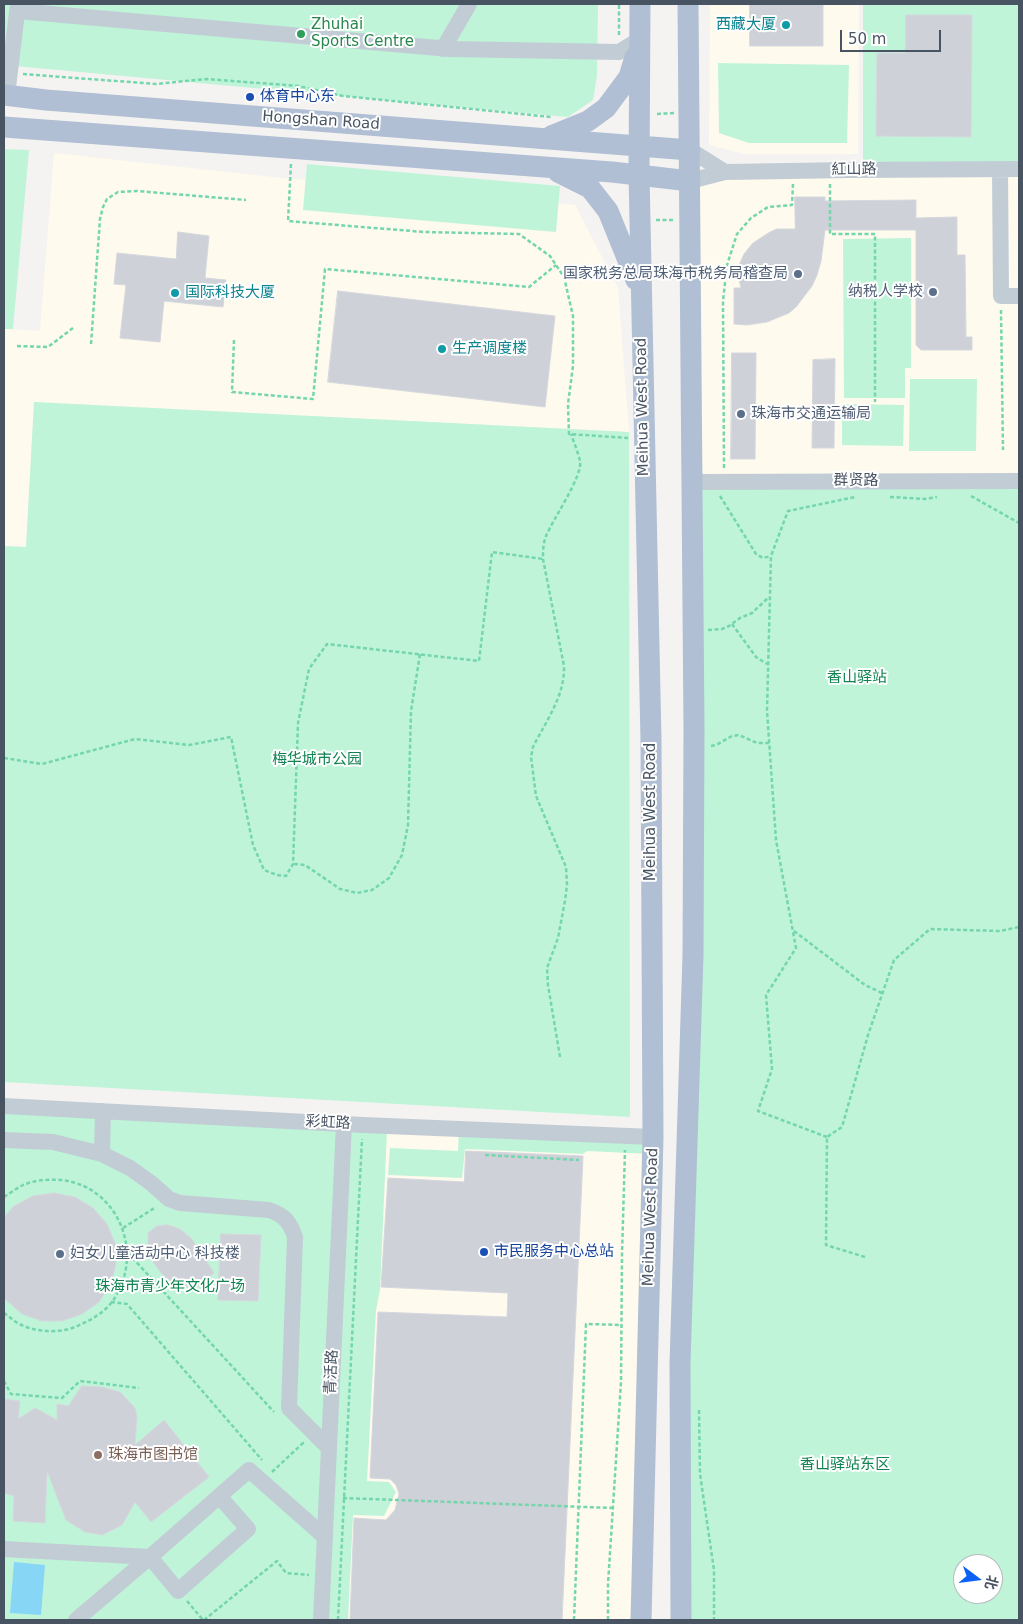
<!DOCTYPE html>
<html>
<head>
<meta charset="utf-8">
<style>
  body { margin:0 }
  #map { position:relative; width:1023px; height:1624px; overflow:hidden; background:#f5f3f2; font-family:"DejaVu Sans","Noto Sans SC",sans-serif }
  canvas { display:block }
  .frame { position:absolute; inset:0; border:5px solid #485462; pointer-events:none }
  .north { position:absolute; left:953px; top:1554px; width:50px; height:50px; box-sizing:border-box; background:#fff; border:1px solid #b6bbc0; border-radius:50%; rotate:105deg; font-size:14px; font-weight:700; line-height:20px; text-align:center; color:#485462 }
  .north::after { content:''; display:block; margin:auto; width:18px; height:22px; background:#0a60f7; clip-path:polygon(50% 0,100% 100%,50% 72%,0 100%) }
  .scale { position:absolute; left:840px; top:30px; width:101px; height:22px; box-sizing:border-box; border:2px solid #485462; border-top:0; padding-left:6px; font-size:15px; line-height:18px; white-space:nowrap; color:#485462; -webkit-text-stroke:4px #fff; paint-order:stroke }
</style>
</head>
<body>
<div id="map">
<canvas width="1023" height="1624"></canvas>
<div class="frame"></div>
<div class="north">北</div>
<div class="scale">50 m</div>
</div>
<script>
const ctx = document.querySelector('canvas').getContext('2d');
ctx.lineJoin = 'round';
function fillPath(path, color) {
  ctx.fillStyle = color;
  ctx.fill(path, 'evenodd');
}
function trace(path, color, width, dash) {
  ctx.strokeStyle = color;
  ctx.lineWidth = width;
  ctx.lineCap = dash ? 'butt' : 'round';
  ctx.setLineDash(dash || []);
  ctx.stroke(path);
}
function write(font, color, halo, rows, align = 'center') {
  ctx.font = font + ' "DejaVu Sans","Noto Sans SC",sans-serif';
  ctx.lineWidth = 4;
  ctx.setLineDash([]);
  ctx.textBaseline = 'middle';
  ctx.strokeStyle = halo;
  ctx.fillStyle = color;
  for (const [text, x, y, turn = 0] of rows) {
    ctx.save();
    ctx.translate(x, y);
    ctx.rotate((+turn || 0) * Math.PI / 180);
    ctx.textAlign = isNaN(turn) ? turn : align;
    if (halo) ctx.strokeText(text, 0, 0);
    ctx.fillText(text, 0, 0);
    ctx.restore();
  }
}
fillPath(new Path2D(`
  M710,4H859L858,154H744L709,145Z
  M54,153L273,177L575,205L618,288L629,432L34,402L26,547L4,546V329L40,331Z
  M1019,171V478L692,481L691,183L725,173Z
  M344,1124L653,1137L640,1620H321Z`), '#fefaed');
fillPath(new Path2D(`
  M4,4H598L597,76L593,100L568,117L4,65Z
  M863,4H1019V166H863Z
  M718,63L849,65L847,143H749L719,133Z
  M4,149L29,150L13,329H4Z
  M307,164L560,186L556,232L303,210Z
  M911,238V368H905V398H844L843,239Z
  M910,379H977L976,451H909Z
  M34,402L629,432L630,1117L4,1082V546L26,547Z
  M842,404L904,405L903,446L842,445Z
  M1019,481V1620H681L692,482ZM963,1564H993V1594H963Z
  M4,1107L344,1124L321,1620H4Z
  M347,1128L387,1130L380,1290L376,1310L367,1481L389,1482L396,1492L384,1516L353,1515L348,1620H324Z
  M459,1132L650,1139V1154L587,1151L583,1154L465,1149L462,1178L388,1175L390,1148L458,1151Z`), '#bff4d8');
fillPath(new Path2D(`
  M14,1562L45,1565L41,1615L10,1613Z`), '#88d6f5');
const building = new Path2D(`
  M750,4H823V46H750Z
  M906,15H972L971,137L876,136L877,53H905Z
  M795,197H825V201L916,200V218L957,217V255H965L966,337H972V350H921L916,345V230H825L821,261L817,275L812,286L796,307L789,313L767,322L747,325L734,324V288H741L738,275L740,263L744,254L753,243L770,232L777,229H795Z
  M178,232L209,236L205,278L226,280L223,307L164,301L160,342L120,338L126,285L114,284L117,253L176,259Z
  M338,291L555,316L545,407L328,382Z
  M732,353H756L755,459H731Z
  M835,359L834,448H812L813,360Z
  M466,1151L583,1156L562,1620H350L354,1518L386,1520L395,1510L399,1494L396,1485L390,1479L370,1478L378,1312L507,1317L508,1293L381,1287L388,1178L464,1182Z
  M54,1193L75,1197L93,1208L107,1224L115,1243L116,1264L111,1284L99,1302L82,1314L62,1321H42L22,1314L4,1298V1217L14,1206L33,1196Z
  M168,1225L180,1229L192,1239L214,1273L197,1286L187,1287L174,1284L162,1274L151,1259L148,1244V1233L157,1226Z
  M221,1234L261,1235L258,1301L218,1300Z
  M82,1386L102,1387L120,1392L135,1408L137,1417L135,1445L164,1420L209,1477L151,1522L135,1502L122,1525L102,1535L85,1532L66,1520L47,1471L45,1523L13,1521L14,1496L4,1493V1399L20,1401L18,1419L35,1408L57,1420V1404L68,1406Z`);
fillPath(building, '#ced1d8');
trace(building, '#d6d8de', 1);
trace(new Path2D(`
  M619,35V4
  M23,74L156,84L206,79L298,86L343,96L551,117
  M657,114L674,113
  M291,164L288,221L424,232L519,234L550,256L564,277L573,316V366L568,404L569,434L628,438
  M830,184V234H875V402
  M656,220H673
  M1001,310L1003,450
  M234,340L232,392L313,399L325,269L529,287L556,265
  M91,344L100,219L103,207L107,199L118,192L137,191L246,200
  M17,346L48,347L73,328
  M724,468L723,301L727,265L737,234L751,218L768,207L792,205L793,184
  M720,496L756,554L763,558L771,556
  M971,496L1019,523
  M890,497L925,499L937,497
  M732,624L756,657L767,664
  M708,630L722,629L729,626L740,618L752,613L769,597
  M711,746L716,745L732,736L739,735L757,743H769
  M4,758L42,764L135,739L189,745L231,737L253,845L264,870L277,875L286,876L293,864L298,723L309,669L327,644L479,661L492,552L543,559
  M294,864L305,865L340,889L357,893L372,890L389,878L402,855L408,825L411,711L420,654
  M794,931L865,985L882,993
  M560,1057L548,985L547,968L558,938L565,901L567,885L566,867L536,796L531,757L533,747C546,721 565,696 564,666L543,559C543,551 543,544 546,536C553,519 583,476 580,461C578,452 574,443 571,434
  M827,1137L758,1111L772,1069L766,995L796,948L776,840L767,711L771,556L788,511L855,497
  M485,1155L579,1160
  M4,1197C10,1193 17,1188 23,1185C35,1180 48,1179 61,1180C119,1186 146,1255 112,1302C103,1314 89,1321 75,1327C57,1334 32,1332 16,1322C12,1319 8,1316 4,1313
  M123,1228L156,1207
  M128,1253L274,1412
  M865,1257L826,1245L827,1137L842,1127L868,1035L894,960L930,929L1000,931L1019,927
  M111,1302L127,1304L262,1460
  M4,1381L11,1394L62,1398L80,1381L139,1388
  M699,1410L700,1474L714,1570V1620
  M272,1472L303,1443L302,1442
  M343,1498L613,1508
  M187,1601L203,1620
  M204,1620L277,1561L286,1573L309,1575
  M338,1620L362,1139
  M574,1620L586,1324L622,1325
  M608,1620V1584L621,1382L622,1255L625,1150`), '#73d6ad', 2.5, [4, 2.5]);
trace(new Path2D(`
  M17,11L450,49L619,52L640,39
  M443,49L469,4
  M7,96L18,4
  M690,150L725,172
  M1000,169L1001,296H1019
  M690,181L725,172L850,170L1019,169
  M692,482L1019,481
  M4,1106L363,1125L653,1137
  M4,1140L53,1142L102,1154L130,1168L151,1183L169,1199L180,1203L269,1210C284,1215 290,1222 295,1237L289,1408L329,1448
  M102,1154L103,1111
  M4,1549L150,1557L249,1470L325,1537
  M76,1620L150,1557L178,1591L248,1529L219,1496
  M321,1620L344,1124`), '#c2ccd5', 16);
trace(new Path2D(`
  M640,4L639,174L651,741L653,1137L641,1620
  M4,95L46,100L690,150
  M4,127L612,172L690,181
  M551,136L588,121L606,108L629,77L635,57
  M558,172L590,188L608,211L636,280
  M681,1620L680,1363L693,955L694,729L688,4`), '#b0bfd3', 21);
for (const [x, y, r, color] of [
  [786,25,5,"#0f9aa8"],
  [301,34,5,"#2e9e5b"],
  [250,97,5,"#1a4fb4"],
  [798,274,5,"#5c6f8a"],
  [933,292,5,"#5c6f8a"],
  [175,293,5,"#0f9aa8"],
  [442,349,5,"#0f9aa8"],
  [741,414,5,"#5c6f8a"],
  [484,1252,5,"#1a4fb4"],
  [60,1254,5,"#5c6f8a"],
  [98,1455,5,"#8d6e63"]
]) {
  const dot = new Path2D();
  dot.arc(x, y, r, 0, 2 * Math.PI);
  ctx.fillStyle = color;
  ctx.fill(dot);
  trace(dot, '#fff', 2);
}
write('15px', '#27864d', '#fff', [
  ["Zhuhai",311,25],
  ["Sports Centre",311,42]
], 'left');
write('15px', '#0d838f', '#fff', [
  ["西藏大厦",776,25,"right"],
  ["国际科技大厦",185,293],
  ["生产调度楼",452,349]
], 'left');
write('15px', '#164399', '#fff', [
  ["体育中心东",260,97],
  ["市民服务中心总站",494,1252]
], 'left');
write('15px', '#485462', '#fff', [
  ["Hongshan Road",321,121,4],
  ["紅山路",854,170,-1],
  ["Meihua West Road",643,407,-91],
  ["群贤路",856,481],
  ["Meihua West Road",651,812,-90],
  ["彩虹路",328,1123,3],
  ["Meihua West Road",651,1217,-88],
  ["青活路",332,1372,-87]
]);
write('15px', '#4e5e75', '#fff', [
  ["国家税务总局珠海市税务局稽查局",788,274],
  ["纳税人学校",923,292],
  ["珠海市交通运输局",751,414,"left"],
  ["妇女儿童活动中心 科技楼",70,1254,"left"]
], 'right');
write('15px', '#0f8251', '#fff', [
  ["香山驿站",857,678],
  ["梅华城市公园",317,760],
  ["珠海市青少年文化广场",170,1287],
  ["香山驿站东区",845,1465]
]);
write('15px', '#785e54', '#fff', [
  ["珠海市图书馆",108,1455]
], 'left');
</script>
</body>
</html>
